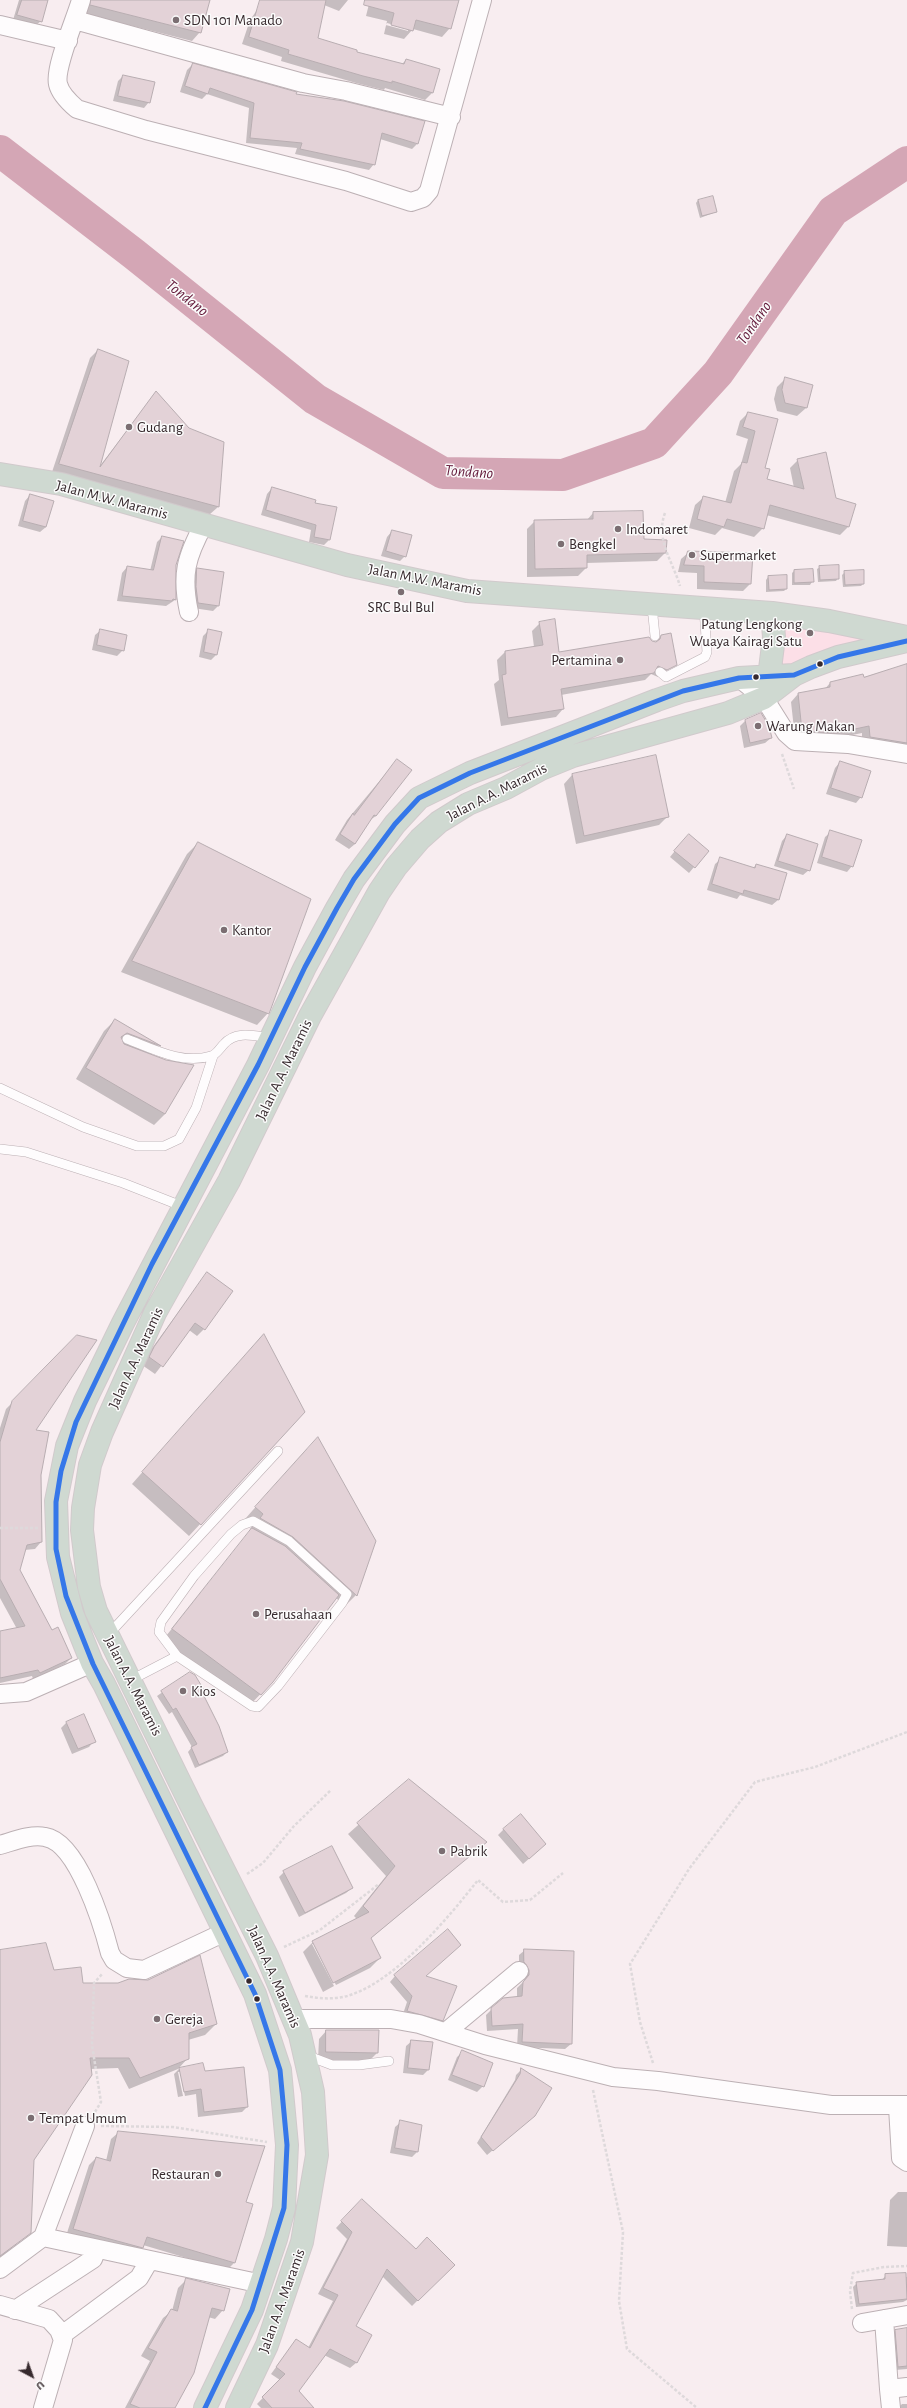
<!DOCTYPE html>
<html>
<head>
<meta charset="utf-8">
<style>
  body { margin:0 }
  #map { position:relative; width:907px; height:2408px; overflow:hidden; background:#f8edf0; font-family:"Alegreya Sans",sans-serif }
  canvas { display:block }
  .north { position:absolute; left:12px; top:2356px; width:40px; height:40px; -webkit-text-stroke:3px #fbfbfb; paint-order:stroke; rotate:139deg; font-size:11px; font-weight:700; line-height:16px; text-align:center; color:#372a2e }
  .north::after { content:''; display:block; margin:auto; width:14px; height:18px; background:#372a2e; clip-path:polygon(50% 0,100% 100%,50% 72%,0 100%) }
</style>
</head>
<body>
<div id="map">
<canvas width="907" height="2408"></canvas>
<div class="north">U</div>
</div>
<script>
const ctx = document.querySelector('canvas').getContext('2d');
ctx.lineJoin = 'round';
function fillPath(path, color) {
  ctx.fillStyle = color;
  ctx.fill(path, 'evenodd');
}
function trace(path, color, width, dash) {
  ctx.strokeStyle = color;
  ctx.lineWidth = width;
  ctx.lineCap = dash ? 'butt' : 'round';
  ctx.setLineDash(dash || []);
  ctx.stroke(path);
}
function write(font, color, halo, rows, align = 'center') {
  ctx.font = font + ' "Alegreya Sans",sans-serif';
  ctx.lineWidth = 3;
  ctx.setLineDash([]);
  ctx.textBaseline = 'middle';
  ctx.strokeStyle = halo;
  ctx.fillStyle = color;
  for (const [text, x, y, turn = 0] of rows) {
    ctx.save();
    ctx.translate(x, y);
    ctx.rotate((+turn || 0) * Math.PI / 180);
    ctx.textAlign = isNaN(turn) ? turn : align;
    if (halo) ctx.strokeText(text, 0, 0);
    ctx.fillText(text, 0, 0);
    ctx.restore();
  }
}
fillPath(new Path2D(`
  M774,617L846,628L863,639L793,671L772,673Z`), '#fcdfe7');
fillPath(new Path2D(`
  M19,0H47L41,21L35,26L13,20Z
  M89,0H206L200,32L192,41L86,14Z
  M264,0H348L339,11L324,5L316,39L355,53L402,64L406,60L432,93L425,100L385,88L384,90L356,83L281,61L282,57L242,44L250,20Z
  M370,0H451L450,28L442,37L413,29L404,39L384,34L387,21L366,16ZM387,23L408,29V31L386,25Z
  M193,64L295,95L417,144L412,149L380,139L374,164L369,170L295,154L297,148L246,143L249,108L207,94L202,99L180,92L187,70Z
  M123,76L149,102L144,108L113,101L118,81Z
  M698,200L716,212L700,218L696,203Z
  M98,350L99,467L156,393L188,429L223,442L218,507L209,515L52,472L90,358Z
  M786,378L812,385L806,408L797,416L777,411L774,399L777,387Z
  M748,413L776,420L763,469L766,480L794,488L790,468L798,460L835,499L855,504L848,527L840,535L766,515L763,528L754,537L722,528L715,535L689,528L695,505L704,497L725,503L734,471L741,464L748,439L736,435L740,421Z
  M272,488L314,504L329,540L324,545L309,542L311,530L261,515L267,494Z
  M30,495L46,527L40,532L18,526L25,501Z
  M593,513L665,553L657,561L586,563V568L578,576L527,577V529L535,521L587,520Z
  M392,531L405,556L400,561L381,556L387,537Z
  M162,537L175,565V600L166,606L117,601L122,573L127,567L150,571L157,542Z
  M689,552L750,584L743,591L697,589V573L678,572L681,559Z
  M820,567L838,578L836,581L818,582L817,569Z
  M198,569L218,606L213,611L193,608L192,574Z
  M812,570V582L810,585H792V573L794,571Z
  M845,572L863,584L861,586L843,587L842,575Z
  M768,577L786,589L784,591L766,592V580Z
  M540,623L558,653L655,643L661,636L676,664L658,677L651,674L645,680L561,695L563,709L556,717L501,726L494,684L499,680L497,660L505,652L534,647L532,631Z
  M101,630L123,650L117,656L92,650L95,635Z
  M209,630L216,655L211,660L199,657L203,636Z
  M907,664V754L862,744V733L828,740L795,738L791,702L798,694L824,690L830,683L863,678Z
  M761,714L771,738L765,743L744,748L740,726L745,721Z
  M397,760L376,816L370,820L355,844L349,849L335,840L347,820Z
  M840,762L861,797L856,803L826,794L835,768Z
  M572,775L668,816L659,825L576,844L564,784Z
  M831,832L852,866L847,872L817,863L825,837Z
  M787,835L809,870L803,875L774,866L782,841Z
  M683,841L694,867L689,873L670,857Z
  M198,843L268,1013L257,1025L121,972L187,854Z
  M721,859L753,868L756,865L778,900L772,905L740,895L737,899L707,890L715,864Z
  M115,1020L159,1046L150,1055L165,1114L154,1125L76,1079L104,1031Z
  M207,1273L204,1329L197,1336L189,1330L155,1374L142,1365L147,1355Z
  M263,1335L304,1412L189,1536L132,1484Z
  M78,1336L35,1431L40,1475L41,1542L35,1549L24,1550L19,1571L51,1631L71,1658L65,1664L33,1679L32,1676L0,1683V1632L17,1629L0,1598V1428L6,1409Z
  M307,1449L356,1595L345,1606L336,1598L273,1681L249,1706L162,1641L251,1530L250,1529L253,1525L245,1519Z
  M190,1673L227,1752L223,1756L195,1768L188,1752L192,1747L172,1712L169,1714L157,1696Z
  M66,1723L94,1741L89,1747L72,1754L61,1728Z
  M409,1780L486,1842L370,1939L380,1958L370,1968L336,1985L315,1944H312L334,1986L323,1992L303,1952L313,1942L357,1919L354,1916L386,1876L348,1834Z
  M504,1829L540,1849L523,1864L498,1835Z
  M284,1872L352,1888L346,1893L299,1917L279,1877Z
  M525,1950L571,2044L565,2049L517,2047L518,2029L487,2031L486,2015L492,2009L517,1998V1988L524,1981V1975L519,1968V1955Z
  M0,1951L82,1984L216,2024L205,2035L188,2040V2058L178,2069L129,2089L118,2068L90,2069L33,2160L30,2232L0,2258Z
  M395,1976H425L442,2020L437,2026L402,2017L407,2002L390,1982Z
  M327,2030L377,2053L369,2061L318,2060L319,2039Z
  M412,2041L428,2070L423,2075L403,2073L406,2046Z
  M463,2052L483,2086L477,2092L448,2080L457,2057Z
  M179,2069L204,2072L247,2107L242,2112L198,2117L196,2094L185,2096L180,2072H178L183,2096L178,2097L174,2074Z
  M521,2070L528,2121L487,2155L477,2143L515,2080L516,2075Z
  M401,2122L417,2152L412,2157L390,2153L395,2127Z
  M119,2132L245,2203L234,2263L227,2270L143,2245L135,2255L66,2236L89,2165L96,2158L106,2161L111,2139Z
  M898,2192H907V2247L887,2246L890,2200Z
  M356,2206L416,2250L453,2265L412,2306L382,2276L355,2327L371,2335L356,2363L350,2368L324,2355L297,2391L312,2408H261L257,2404L280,2380L271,2374L296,2340L308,2348L333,2301L318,2294L347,2239L336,2228Z
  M886,2275L907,2277V2300L903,2302L856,2307L853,2287L857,2283L882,2280Z
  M186,2280L223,2310L215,2319L208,2317L174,2408H125L150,2361L141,2356L163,2318L172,2311L178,2288Z
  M907,2329V2369L895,2370L892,2334L896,2330Z
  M902,2404H907V2408H898Z`), '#0003');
trace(new Path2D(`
  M0,151L134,254L315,399L443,473L563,475L654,443L718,373L833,211L907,162`), '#d4a6b5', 32);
const building = new Path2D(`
  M22,0H48L42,22L17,15Z
  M91,0H210L201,33L90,5Z
  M260,0H326L318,38L357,50V52L404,64L406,59L440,69L433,93L392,81V83L363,76L288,54L289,50L249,37Z
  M365,0H459L451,29L416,20L413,31L391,25L394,13L364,5Z
  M193,63L297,92L296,94L344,101L425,121L418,144L382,133L375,165L300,149L302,143L250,138L254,103L210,88L208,94L185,86Z
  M123,75L155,82L150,103L118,96Z
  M713,196L717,212L702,216L698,200Z
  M98,349L129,361L100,467L156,391L189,428L224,442L219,507L59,464Z
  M785,377L813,385L807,408L785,403L782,390Z
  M748,412L778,419L765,468L770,469L767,479L804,489L797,459L826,452L836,498L856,504L849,527L770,505L764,529L727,519L724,527L697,519L703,496L731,503L742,462L747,463L755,431L743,427Z
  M272,487L316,500L315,503L337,507L330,540L314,537L316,525L266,510Z
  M30,494L54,501L46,527L23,521Z
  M643,511L644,539L667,540L666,553L587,555V568L535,569L534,520L593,519V512Z
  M392,530L412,535L406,557L386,551Z
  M162,536L184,541L176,565V600L173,599L172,601L122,596L127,566L153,570Z
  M688,551L753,553L751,584L704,582V566L684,565Z
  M839,565V579L820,580L819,566Z
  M197,568L224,572L219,606L198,603L196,587Z
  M813,569L814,582L794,583V570Z
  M864,570V584L845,585L844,571Z
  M787,575V589L769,590L768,576Z
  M555,619L559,652L649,637L652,641L656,642L660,639L661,635L671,633L677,665L667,670L658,666L654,673L561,689L564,709L508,718L502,675L506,674L505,651L543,645L539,622Z
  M100,629L127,635L124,651L97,645Z
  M208,629L222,632L217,655L204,652Z
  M907,664V743L870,737L869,726L836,733L802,731L798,693L830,687V682L863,674L864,677Z
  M761,713L769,726L772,738L750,743L745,720Z
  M656,755L669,817L584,836L572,774Z
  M397,759L412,770L376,816L374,815L355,844L340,834L353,813L354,815Z
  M840,761L871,771L862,798L831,788Z
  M830,830L862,840L853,867L822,857Z
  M689,834L709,851L695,868L674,851Z
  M787,834L818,844L810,871L778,861Z
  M198,842L311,899L269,1014L132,961Z
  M720,857L755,868L756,864L787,873L779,900L744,890L743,894L712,884Z
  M115,1019L161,1046L127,1033L121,1037L124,1044L166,1060L194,1065L165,1114L86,1068Z
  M207,1272L233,1291L205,1330L195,1323L163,1367L149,1357L154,1347Z
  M264,1334L305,1412L201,1525L142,1472Z
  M77,1335L97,1340L36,1430L49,1432L41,1475L42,1542L27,1545L20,1570L52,1630L58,1627L72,1658L40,1673L38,1670L0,1678V1631L25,1626L0,1579V1442L12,1401Z
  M318,1437L376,1541L357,1596L293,1537L260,1518L263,1514L255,1507Z
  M252,1528L285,1546L339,1595L273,1682L261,1695L172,1629Z
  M190,1672L195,1675L204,1690L202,1692L219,1726L228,1752L199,1765L191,1747L197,1744L176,1708L173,1710L161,1691Z
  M84,1714L96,1742L78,1749L66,1722Z
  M409,1779L487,1842L371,1938L381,1958L333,1983L312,1941L369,1912L363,1906L395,1866L357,1823Z
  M521,1814L546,1844L529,1859L503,1829Z
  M332,1846L353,1888L305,1913L283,1871Z
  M448,1929L461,1945L426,1976L457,1986L443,2021L407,2011L412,1996L394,1975Z
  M46,1943L54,1970L81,1967L83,1983H118L129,1979L148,1980L200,1955L217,2024L189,2033V2059L140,2078L129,2058H90L92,2075L34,2160L31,2233L0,2256V1950Z
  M524,1949L574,1951L572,2044L522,2042L523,2024L492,2026L491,2008L503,1998L522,1996L523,1982L529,1975V1970L524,1962Z
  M326,2030H379L378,2053L326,2052Z
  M411,2040L433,2042L429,2070L408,2068Z
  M462,2050L493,2063L484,2087L452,2075Z
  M203,2063L205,2071L244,2067L248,2107L204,2112L201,2089L184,2092L179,2068Z
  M521,2068L552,2088L535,2116L493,2151L481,2137L520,2074Z
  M400,2120L422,2125L418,2152L395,2148Z
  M118,2131L265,2146L246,2202L253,2204L235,2263L147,2237L143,2248L73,2229L96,2157L110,2161Z
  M362,2199L416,2249L427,2237L455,2265L418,2301L387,2269L356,2326L372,2335L357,2363L330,2349L299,2391L314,2408H272L262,2397L285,2374L276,2367L296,2339L310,2348L338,2295L323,2288L352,2232L341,2221Z
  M906,2273L907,2299L859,2304L856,2282L885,2279V2274Z
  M186,2278L230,2289L224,2311L212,2308L194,2373L175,2408H140L130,2404L157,2352L148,2348L171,2309L177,2311Z
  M907,2328V2366L898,2367L895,2330Z`);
fillPath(building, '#e3d2d7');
trace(building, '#b8adb1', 1);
const lane = new Path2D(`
  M652,606L655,636
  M660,672L666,677L705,657L707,652L704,608
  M127,1039C153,1049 183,1065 211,1056C216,1055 220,1048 224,1044C236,1030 255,1036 271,1038
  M0,1088L83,1127L137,1146H164L179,1139L196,1108L213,1056
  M0,1149L26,1152L123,1183L184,1207
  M108,1635L278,1451
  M129,1681L177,1656L159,1632L161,1622L194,1576L231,1534L242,1525L253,1521L289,1541L347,1594L342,1603L278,1686L258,1707L252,1706L177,1656
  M306,2055L332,2065H359L389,2061`);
const street = new Path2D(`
  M81,0C76,18 54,68 58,84C60,93 70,103 77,109L146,130L346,181L411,202L423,198L429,191L482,0
  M75,20L303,83L346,91L451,117
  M0,25L68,41
  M189,612C181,575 186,557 204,524
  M739,678L764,698L786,733L795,741L848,744L907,754
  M0,1694L26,1692L92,1663
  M0,1845C14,1841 31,1834 45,1837C78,1842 103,1926 110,1953L114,1960L127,1968L144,1970L225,1932
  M294,2019H391L419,2024L485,2045L613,2077L658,2081L831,2105H907
  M446,2032L519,1971
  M898,2107L901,2158L907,2162
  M43,2237L262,2284
  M0,2269L43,2237L85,2126
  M0,2305L49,2319L59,2330L63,2340L43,2408
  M15,2310L93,2259L97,2249
  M884,2319L889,2389
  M862,2323L907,2315
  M62,2335L139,2278L149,2261
  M891,2408L889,2389L907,2387`);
const highway = new Path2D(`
  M0,474L61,484L347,565L467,591L772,613L829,621L907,637
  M769,677L774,637L772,613
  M205,2408L252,2310L276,2239L284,2208L287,2145L280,2070L255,1994L104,1684L92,1663L72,1613L58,1557L56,1501L67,1446L85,1401L123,1323L258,1065L305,967L337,908L354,879L395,824L419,798L470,773L657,700L683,691L739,678L794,675
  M237,2408L267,2345L302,2242L317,2155L313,2092L300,2035L267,1956L191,1805L96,1611L89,1587L82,1530L83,1508L90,1465L102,1432L155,1313L229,1181L310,1016L379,892L396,867L420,839L439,822L468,804L506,788L541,769L573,756L728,713L764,698L794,675L811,667L838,657L907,641`);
trace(lane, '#bcb0b4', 10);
trace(street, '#bcb0b4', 20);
trace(highway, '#d1cacc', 24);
trace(new Path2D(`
  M665,513C655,539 673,562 680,586
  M782,754L794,789
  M0,1528H39
  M247,1874L263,1863L294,1826L331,1790
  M284,1947L320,1930L379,1884
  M305,1996C321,1999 338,2000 353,1994C398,1978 449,1917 478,1880L503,1902L530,1900L563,1873
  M653,2063L640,2022L630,1964L689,1869L755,1782L815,1767L907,1732
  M593,2090L623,2232L619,2301L627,2349L697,2408
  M95,2112L101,2102L92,2045L94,1983L103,1973
  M101,2126L173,2127L267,2142
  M852,2309L850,2291L853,2273L884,2267L907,2266`), '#ded9db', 2.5, [3, 2]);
trace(lane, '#fefcfd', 9);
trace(street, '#fefcfd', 18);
trace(highway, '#cfd9d1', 22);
trace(new Path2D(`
  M205,2408L252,2310L284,2208L287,2145L280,2070L255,1994L93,1664L66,1596L56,1549V1502L61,1471L76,1422L152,1264L258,1065L305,967L337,908L354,879L395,824L419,798L470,773L683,691L739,678L794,675L838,657L907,641`), '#3577e9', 5);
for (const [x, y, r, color] of [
  [176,20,4,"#7b6e72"],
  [129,427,4,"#7b6e72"],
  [618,529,4,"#7b6e72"],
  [561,544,4,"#7b6e72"],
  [692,555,4,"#7b6e72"],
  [401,592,4,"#7b6e72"],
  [810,633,4,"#7b6e72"],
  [620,660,4,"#7b6e72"],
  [820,664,3.5,"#372a2e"],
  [756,677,3.5,"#372a2e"],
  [758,726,4,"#7b6e72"],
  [224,930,4,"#7b6e72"],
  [256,1614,4,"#7b6e72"],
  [183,1691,4,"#7b6e72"],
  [442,1851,4,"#7b6e72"],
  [249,1981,3.5,"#372a2e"],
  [257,1999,3.5,"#372a2e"],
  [157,2019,4,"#7b6e72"],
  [31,2118,4,"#7b6e72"],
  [218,2174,4,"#7b6e72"]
]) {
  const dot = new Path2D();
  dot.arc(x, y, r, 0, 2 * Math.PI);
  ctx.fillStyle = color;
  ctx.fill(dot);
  trace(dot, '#fbfbfb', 1.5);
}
write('15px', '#372a2e', '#fbfbfb', [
  ["SDN 101 Manado",184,20],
  ["Gudang",137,427],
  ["Indomaret",626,529],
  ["Bengkel",569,544],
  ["Supermarket",700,555],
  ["SRC Bul Bul",401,607,"center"],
  ["Patung Lengkong",802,624,"right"],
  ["Wuaya Kairagi Satu",802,641,"right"],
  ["Pertamina",612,660,"right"],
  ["Warung Makan",766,726],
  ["Kantor",232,930],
  ["Perusahaan",264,1614],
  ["Kios",191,1691],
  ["Pabrik",450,1851],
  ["Gereja",165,2019],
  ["Tempat Umum",39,2118],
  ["Restauran",210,2174,"right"]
], 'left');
write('15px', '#372a2e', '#fbfbfb', [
  ["Jalan M.W. Maramis",112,500,15],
  ["Jalan M.W. Maramis",425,580,11],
  ["Jalan A.A. Maramis",497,792,-27],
  ["Jalan A.A. Maramis",284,1070,-64],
  ["Jalan A.A. Maramis",136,1358,-65],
  ["Jalan A.A. Maramis",133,1686,63],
  ["Jalan A.A. Maramis",274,1977,66],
  ["Jalan A.A. Maramis",282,2301,-70]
]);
write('italic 16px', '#631a3a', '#fbfbfb', [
  ["Tondano",187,298,38],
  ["Tondano",754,323,-55],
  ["Tondano",469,472,4]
]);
</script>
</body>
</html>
